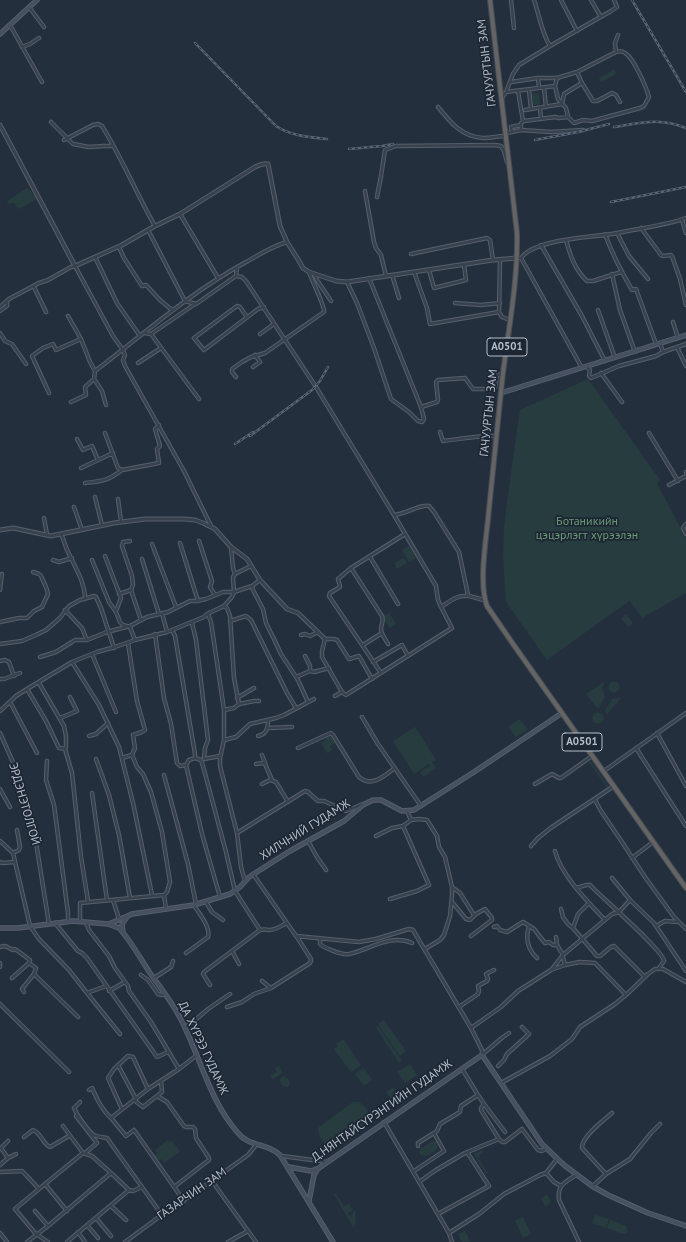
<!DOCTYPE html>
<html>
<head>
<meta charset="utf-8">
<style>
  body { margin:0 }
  canvas { display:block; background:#242f3e }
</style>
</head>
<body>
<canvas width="686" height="1242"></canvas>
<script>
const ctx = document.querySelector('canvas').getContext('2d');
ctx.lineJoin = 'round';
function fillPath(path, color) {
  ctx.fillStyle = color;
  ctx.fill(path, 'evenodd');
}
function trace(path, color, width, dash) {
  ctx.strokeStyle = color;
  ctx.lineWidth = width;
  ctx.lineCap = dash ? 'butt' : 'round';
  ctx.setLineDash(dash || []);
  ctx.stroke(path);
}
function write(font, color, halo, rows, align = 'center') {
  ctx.font = font + ' "PT Sans",sans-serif';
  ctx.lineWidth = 3.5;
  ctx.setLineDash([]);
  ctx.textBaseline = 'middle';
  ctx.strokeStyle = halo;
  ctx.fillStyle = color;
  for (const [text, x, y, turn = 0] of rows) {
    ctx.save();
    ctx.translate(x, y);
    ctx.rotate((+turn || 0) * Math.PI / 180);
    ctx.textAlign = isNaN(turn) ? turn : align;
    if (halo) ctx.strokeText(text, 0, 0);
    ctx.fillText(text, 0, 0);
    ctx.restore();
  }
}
fillPath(new Path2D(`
  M613,70H615L616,74L601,82L599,78Z
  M532,93H539L540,104L533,105Z
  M27,188L36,197V199L25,206L18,209L14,202L9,204L7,201Z
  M588,379L660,480L657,483L686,539V593L642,618L630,601H629L547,660L506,602L503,556L504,528L507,502L520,410Z
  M409,546L416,558L409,562L402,550Z
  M404,558L407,563L397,569L394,563Z
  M389,613L396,624L390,628L382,617Z
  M626,614L633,623L628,627L621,618Z
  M608.5 687a5.5 5.5 0 1 1 11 0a5.5 5.5 0 1 1-11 0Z
  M604,682L602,689L605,696L599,708H597L586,694Z
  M621,698L607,714L605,711L612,699Z
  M592.5 718a5.5 5.5 0 1 1 11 0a5.5 5.5 0 1 1-11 0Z
  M520,719L528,730L516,737L509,728L510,725Z
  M415,727L436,760L432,762L436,768L423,777L420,772L430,766L429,764L414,774L393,741Z
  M329,735L331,736L335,743L330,746L332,750L327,753L321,743L326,740L325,737Z
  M588,761L591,762L609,787L608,789Z
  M384,1020L406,1051L400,1056L378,1024Z
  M378,1026L402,1061L399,1063L376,1028Z
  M343,1039L361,1065L351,1072L334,1049L338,1046L336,1044Z
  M410,1064L417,1075L405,1083L397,1072Z
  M279,1066L281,1069L282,1072L280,1075L272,1079L270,1076L277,1072L275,1068Z
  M364,1068L372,1080L364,1086L355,1074Z
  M282,1077H284L288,1079L290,1083L288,1087C283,1087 280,1084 280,1079Z
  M393,1087L398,1094L391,1099L386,1092Z
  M353,1102H359C367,1107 372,1115 369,1125L337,1148H331C324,1144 318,1136 318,1128Z
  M168,1140L170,1142L172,1141L180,1151L164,1163L161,1159L156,1162L153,1157L157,1154L155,1150Z
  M433,1141L437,1142L438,1146L436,1150L426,1156L421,1155L419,1152L420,1149Z
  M482,1150L484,1152L479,1155L480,1157L478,1158L479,1160L480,1159L481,1160L480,1161L488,1173L486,1174L474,1154Z
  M335,1193L344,1206L349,1204L353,1210L348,1213L351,1217L354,1211L356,1212L355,1216L356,1218L355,1226L353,1227L334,1194Z
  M547,1195L551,1201L549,1204L545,1206L541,1198Z
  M595,1215L609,1219L606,1228L592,1223Z
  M523,1217L531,1234L523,1238L515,1221Z
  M610,1220L626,1226L628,1232L623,1234L607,1228Z
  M465,1231L470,1241L462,1242L458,1234Z`), '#263c3f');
const minor = new Path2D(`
  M511,0L514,28
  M534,0C539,14 542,34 550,46
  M561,0L577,31
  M591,0L601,17
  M29,7L44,27
  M10,25L42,82
  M22,47L30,44L39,38
  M616,52L615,43L618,35
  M511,82L538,78
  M582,83L593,101H597L612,93L616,95L620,102
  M555,86L558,99L566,108L568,117
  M539,88L538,78H557
  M544,88L546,107
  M529,90L531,109
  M518,91L523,121
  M506,92L555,86L557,78L577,72L616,52C619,51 622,51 625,53C634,58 646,87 649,97L644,106L640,108L592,121L583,120L574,123L568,117L559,118L555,117L524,121L521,123V130L507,133
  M502,98L506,92L513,74L519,65L550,46L611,11L617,7L614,0
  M438,107C450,122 462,137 483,138C491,138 498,136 505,136
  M540,108L541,118
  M525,110L562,104L564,94L582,83L577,72
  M51,122L73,144L89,147L104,146H113
  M521,130L551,132L583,130
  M512,132L511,127L521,125
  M64,140L93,125L98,124L102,126C122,158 136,193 155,226
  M365,191L374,242L376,248L381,255L386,276
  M377,197L381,176L385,150L396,146L495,145L501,146L504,151L507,162
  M180,214L218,278
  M682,220L686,233
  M641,228L661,255L663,256L671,255L672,256L680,279L686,305
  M148,230L185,301L196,304L236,276L242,277L246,281L316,387L394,515C406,514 420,504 429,506L434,512L459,552L468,595
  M617,233L629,256L648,279
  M605,234C612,254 621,271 632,290L636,289L656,344
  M566,240C570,255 575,270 587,281H593L621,272
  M541,245L582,316L605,361
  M119,247L124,258L142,286L146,285L160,300L172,310
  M411,254L487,238L490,240L493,260
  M95,257L117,303L140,336
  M520,258H521L582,368
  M521,258C536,238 593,238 617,233C640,228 664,226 686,218
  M500,260L499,312L502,317L510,320
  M429,270L434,288L466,280L464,265
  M414,272L427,308L430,324L499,312
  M314,274L317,280L331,301
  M612,274L620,310L635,352
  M392,275L399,298
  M236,276L237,267
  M347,282L357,303L374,348L391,399L409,412L418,421L422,422L424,419L421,407L369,278
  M34,287L46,312
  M455,303L481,305L500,303
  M0,307L9,299L39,283L48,280L71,267L75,266L113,336L123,350L125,355L123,360L125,366L184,471L211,526
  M598,310L615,358
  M0,311L7,306V301
  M68,316L81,339L90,362L95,371
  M247,317L240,307L237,306L194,338L204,350L258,309L264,307
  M673,322L678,338
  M0,333L5,341L12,344L26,364
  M144,333L151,334L199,399
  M151,334L195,304
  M260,334L274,324
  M660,343L663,352
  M677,347L686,366
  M138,363L161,348
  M253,367L260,362L255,355
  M587,367L590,370L589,376L591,378L619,366L656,356L663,352L686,344
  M601,373L622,402
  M236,377L232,372V369L242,362L251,357L265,353L324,312C325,306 312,281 309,272
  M94,379L102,391L106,405
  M49,393L32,356L43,348L53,344L56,350L81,339
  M71,402L86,395L85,387L94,379L95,371C145,333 191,292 246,262C259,255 272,246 287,242
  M421,407L437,402L438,400L436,382L438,380L465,378L473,389H491L495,388L497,375L503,374
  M440,432L443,441C461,439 478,435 496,436
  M105,433L118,468L122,470L159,463L157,449L160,446L155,429L159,425
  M649,433L678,481
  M77,439L83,450L92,446L98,460
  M81,468L113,453
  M686,472V474
  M85,483C102,481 108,481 122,470
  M669,485L686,476
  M95,497L102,525
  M118,499L121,522
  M74,507L82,530
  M394,515L436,586L438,600L441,607
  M44,518L47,535
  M686,524L683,528L686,534
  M61,534C64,540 65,546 68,552C75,567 85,582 85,599
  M130,541L123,542L122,546L132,576L133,585L131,590L141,620
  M199,541L212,581L210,587L215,595
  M180,543L198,601
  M152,544L176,607
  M105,556L121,598L116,611
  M370,557L398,604
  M142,559L159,614
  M53,560L59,562L72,558
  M92,560L109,602L116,612L120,622L123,625L130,627L135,640
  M351,568L382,616C384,622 381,624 381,629C381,634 386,640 388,644
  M235,574L251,566
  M260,580L252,586L253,590L263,609L266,623L273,637L281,654L298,680L308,702
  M0,590L2,574
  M119,594L131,590
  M65,610L82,628L87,640
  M162,613L167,632
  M208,614L211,622L224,710V740L220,758V766L237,833L241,867L245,881
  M230,621L246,616L251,620L287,693L296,708
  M0,622L19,618H27L34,611L42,607L48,594L46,587L41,576L39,574L33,572
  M192,623L196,640L208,740L205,748L204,759
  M172,630L175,636L195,754V758L189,760L186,765L202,834L220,897
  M155,634L164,698L171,724L177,763L180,766L186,765
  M301,635L305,634L310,636L318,632
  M128,643L137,701L145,730L142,732L133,735L135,748L132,755L137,767L143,774L151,792L162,832L170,882L167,892L164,895L166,909
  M0,644L22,641L36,635L46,630L60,618L69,606L80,600L94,596L96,597L101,608L114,648
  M363,645L382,633
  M92,654L116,712
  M305,656L310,666V671
  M40,657L56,652L72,642L75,640H87L107,632L130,626L147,617L168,612L190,601H196L206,599L223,592H234L252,586
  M0,661L5,660L9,662L14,676
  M72,662L99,705L119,747L133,803L152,895
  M373,662L402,645L408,656
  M381,673L329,596L330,593L340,587V586L338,579L351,568L405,534
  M296,677L310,671L314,672L329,668
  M0,679H4L20,673
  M39,683L64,726L66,736V747L65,749L72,773L81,857L88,901
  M27,689L46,721L59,748L65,749
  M342,692L346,695L349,693L452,628L441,607C449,602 458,594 469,596C474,597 479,599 485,600
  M335,696L342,692L322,657V651L325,639H334L337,640L349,659L359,656L372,679
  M237,698L254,688
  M10,702L37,753
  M239,704L254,701H259
  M224,710L234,708L239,704L234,678L230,616L227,608L224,606
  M0,711L16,696L27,689L72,662L97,652L115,647L135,640L167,632L204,617L207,614L224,606L232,597L234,592L233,577L235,574L233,568L231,547
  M362,717L378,744L421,806
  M60,718L77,711L70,697
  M268,728L292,727
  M0,733L16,769L15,776L19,785L35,836L49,924
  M657,733L686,786
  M89,736L96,734L108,723
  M258,736C267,734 268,728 268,720
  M224,740L236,737L250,724L276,718L284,715L314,699
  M298,748L331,733L333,735L359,777C372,788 384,776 395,768
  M636,748L686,826
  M262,755L265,763
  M122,758L132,755
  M195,758L201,760L203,766L226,852L235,891L260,930L232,951L239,964
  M96,759L109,795L119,835L130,898
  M204,759L220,756
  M47,761L46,780L54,805L68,913V921
  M256,764L263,763L265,764L272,780
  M604,771L686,713
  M164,775L188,864L196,904
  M262,784L270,780L276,782L288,802
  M535,784L552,774L559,778H561L592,756
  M0,789L10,807
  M92,793L107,900
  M595,800L601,811L620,839L645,877L674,917L686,929
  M407,811L411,820L419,819L427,820L437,836L439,847L445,857L452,887V896L450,916L444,935L440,940L425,949
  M237,833L305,791L308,792L318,801H324L346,811L363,804
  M376,836L392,828L403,826L411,820
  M0,841L13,853L30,926L39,939L69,970L87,993L98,989L106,986
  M308,841L317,857L326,870
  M531,846L538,838L552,827L614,786
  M555,851C561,875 588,902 605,920
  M13,853L19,850L20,847L17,830
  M632,858L653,842
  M0,862L2,863L15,862
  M253,874L296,936L359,942L376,939L409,929L413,930L471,1028L482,1050V1055
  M612,878L630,900L654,923L686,971
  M452,887L460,893L474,915L485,909L492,918V920L471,936
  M576,888C581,887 586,884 590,885C601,897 664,951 664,961L659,968
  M390,899L417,891L429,885L403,826
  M113,900L119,919
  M206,902L212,912L223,920
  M452,902L466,919L470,920L475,915
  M561,909L563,917L568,924L573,928L597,956H600L611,947L614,946L645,977
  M80,921V903L164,895
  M86,922L89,930L109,956L115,968L128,986L129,991L151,1022L179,1069L197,1055
  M55,923L78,951L82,953L87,958L157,1057L168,1052
  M529,926C525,939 527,949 537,958
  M656,926L665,921L678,922
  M494,927L497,926L500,930L507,932L523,922L534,929L545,943L549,942L553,945H557
  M573,928L578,914L589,903
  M260,930C264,929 267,930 270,930C276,930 282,925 287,923
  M556,937L557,945L562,953L565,965
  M320,938V944C323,947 326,948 331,950C336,952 343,955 349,954C369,950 391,933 412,943
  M0,947L5,946L13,950L15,949L30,960L29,963L36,968L34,974L78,1017
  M186,953L208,937C211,927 199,914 194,905
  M0,963V967
  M552,969L563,955L612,914L619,912L630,900
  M141,975L148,980L158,994L161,995L165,994
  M12,978L29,963
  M154,978L171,967L173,961
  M262,981L271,988L310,963L311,961V959L297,937
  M210,985L203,974L204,972L232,951
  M109,991L125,982
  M24,992L22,989L34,974
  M87,993L120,1034
  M0,1004L69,1072
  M227,1007L242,1002L254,994L271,988
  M459,1007L478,994L479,991L478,986L487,981L488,979L486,974L494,970
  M185,1027L194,1021L208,1009L230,994
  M471,1028L501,1007L518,991L551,970L565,965L580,962L595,963L626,995
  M483,1054L503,1037L509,1033
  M118,1065L136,1099
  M498,1066L504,1060L507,1054L529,1034L522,1027
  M501,1083L550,1056L572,1039L580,1027L615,1004L626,995L648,974L655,969H663L686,982
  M89,1090L92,1088C97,1099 102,1110 111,1118L148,1089L179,1069
  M157,1096L167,1102L184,1126L186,1127H193L195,1129L196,1138L209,1158V1160L174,1187
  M134,1100L143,1107L162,1092L161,1081
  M80,1102L74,1108C77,1115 88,1131 94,1135C97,1137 103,1137 107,1138L162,1215
  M484,1104L505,1132
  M122,1109L108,1078L114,1069L128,1056L133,1057L148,1089
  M76,1116L97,1143L85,1153
  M111,1118L126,1136L134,1130L184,1201
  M384,1122L449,1233L452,1242
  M63,1126L83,1153
  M24,1137L33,1130C42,1134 42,1143 50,1147L69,1136
  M499,1139L502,1142H505L522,1129L538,1150L542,1151L545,1149
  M418,1146V1143L434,1133
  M282,1156L327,1162
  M8,1158L16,1154
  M0,1165L8,1158L1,1148L8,1141
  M414,1171L444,1151L434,1133L437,1131L440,1124L460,1112L461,1106L478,1095L462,1069
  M0,1172L22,1171L27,1176L39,1189L83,1153L92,1156L111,1173L48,1226L27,1242
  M546,1173L557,1159
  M606,1174L582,1148C581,1137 604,1120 612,1113
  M576,1175C564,1183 557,1185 559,1200L579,1242
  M212,1181L256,1242
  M419,1182L436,1170L465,1153L499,1139L481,1110V1108L484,1104L478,1095
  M45,1184L67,1211
  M593,1186L606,1174L630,1159L651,1133L660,1124
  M39,1189L15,1209L35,1233L48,1242
  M129,1190L133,1191L142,1187
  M111,1206L126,1220
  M35,1211L48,1226
  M438,1214L489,1186L467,1152
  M96,1218L111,1236
  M87,1225L98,1238
  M78,1232L85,1242
  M0,1233L7,1242
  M449,1233L479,1214L504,1194L540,1175L546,1173L554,1182L561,1186
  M67,1242L129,1190L111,1173
  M125,1242L159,1217L193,1194L248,1155L256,1145
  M228,1242L248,1231`);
const tertiary = new Path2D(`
  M0,125L75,266L122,245L155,226L180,214L255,167C259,165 263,163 268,164L280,226L287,242L299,261L303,268L309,272L336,281L347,282L493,260L517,258
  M0,530L13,528L51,536L114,523L145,519H184L195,520L203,523L215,529L231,547L247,559L260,580L287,609L298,613L325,639`);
const secondary = new Path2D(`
  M0,34L37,0
  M501,393L686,335
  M109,924L132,914L194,905L230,894L240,887L249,877L290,851L344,821L363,805L373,800H381L402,811L414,810L474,772L562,713
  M0,928H18L73,921L108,924L119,928C131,941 140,958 150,973C163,991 177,1009 186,1030C202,1064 212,1104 238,1133C249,1147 268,1143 280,1155L333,1242
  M123,933L122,924L127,917
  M289,1167L311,1171L319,1168L482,1055L542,1144L564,1165L592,1186L608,1195L648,1213L686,1226
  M309,1201L314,1175L317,1170`);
const trunk = new Path2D(`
  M490,0L517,233C518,280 509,326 503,373C498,418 494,463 489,509C487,535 478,582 487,606L513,644L686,888`);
trace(minor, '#565f6c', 4.5);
trace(tertiary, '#565f6c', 5);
trace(secondary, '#565f6c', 5.5);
trace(trunk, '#434c59', 6);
trace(minor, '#38414e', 2.5);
trace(tertiary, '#38414e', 3);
trace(secondary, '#465061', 3.5);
trace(trunk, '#656462', 4);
const rail = new Path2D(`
  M632,0L686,92
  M195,43L276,126C291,136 309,137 327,139
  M614,127C641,123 659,117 686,128
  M535,140L578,132L609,124
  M349,149L382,146L393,144
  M611,202L686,187
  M250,436L312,390L320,381L328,367
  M235,444L253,432`);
trace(rail, '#5a6575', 2.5);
trace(rail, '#1d2633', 1, [3]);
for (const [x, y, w] of [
  [507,347,40],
  [582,742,40]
]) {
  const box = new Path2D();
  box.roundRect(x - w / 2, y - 9, w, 18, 3);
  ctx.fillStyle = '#1d2633';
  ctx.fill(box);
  trace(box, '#b4bcc9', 1);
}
write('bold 11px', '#b4bcc9', null, [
  ["A0501",507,347],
  ["A0501",582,742]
]);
write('12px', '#b4bcc9', '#1d2633', [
  ["ГАЧУУРТЫН ЗАМ",487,63,-97],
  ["ГАЧУУРТЫН ЗАМ",489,413,-84],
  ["ЭРДЭНЭТОЛГОЙ",24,804,74],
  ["ХИЛЧНИЙ ГУДАМЖ",305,830,-32],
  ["ДА ХҮРЭЭ ГУДАМЖ",203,1048,65],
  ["Д.НЯНТАЙСҮРЭНГИЙН ГУДАМЖ",382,1111,-35],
  ["ГАЗАРЧИН ЗАМ",192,1194,-35]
]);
write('12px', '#6b9a76', '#1d2633', [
  ["Ботаникийн",587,522],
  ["цэцэрлэгт хүрээлэн",587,536]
]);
</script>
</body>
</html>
